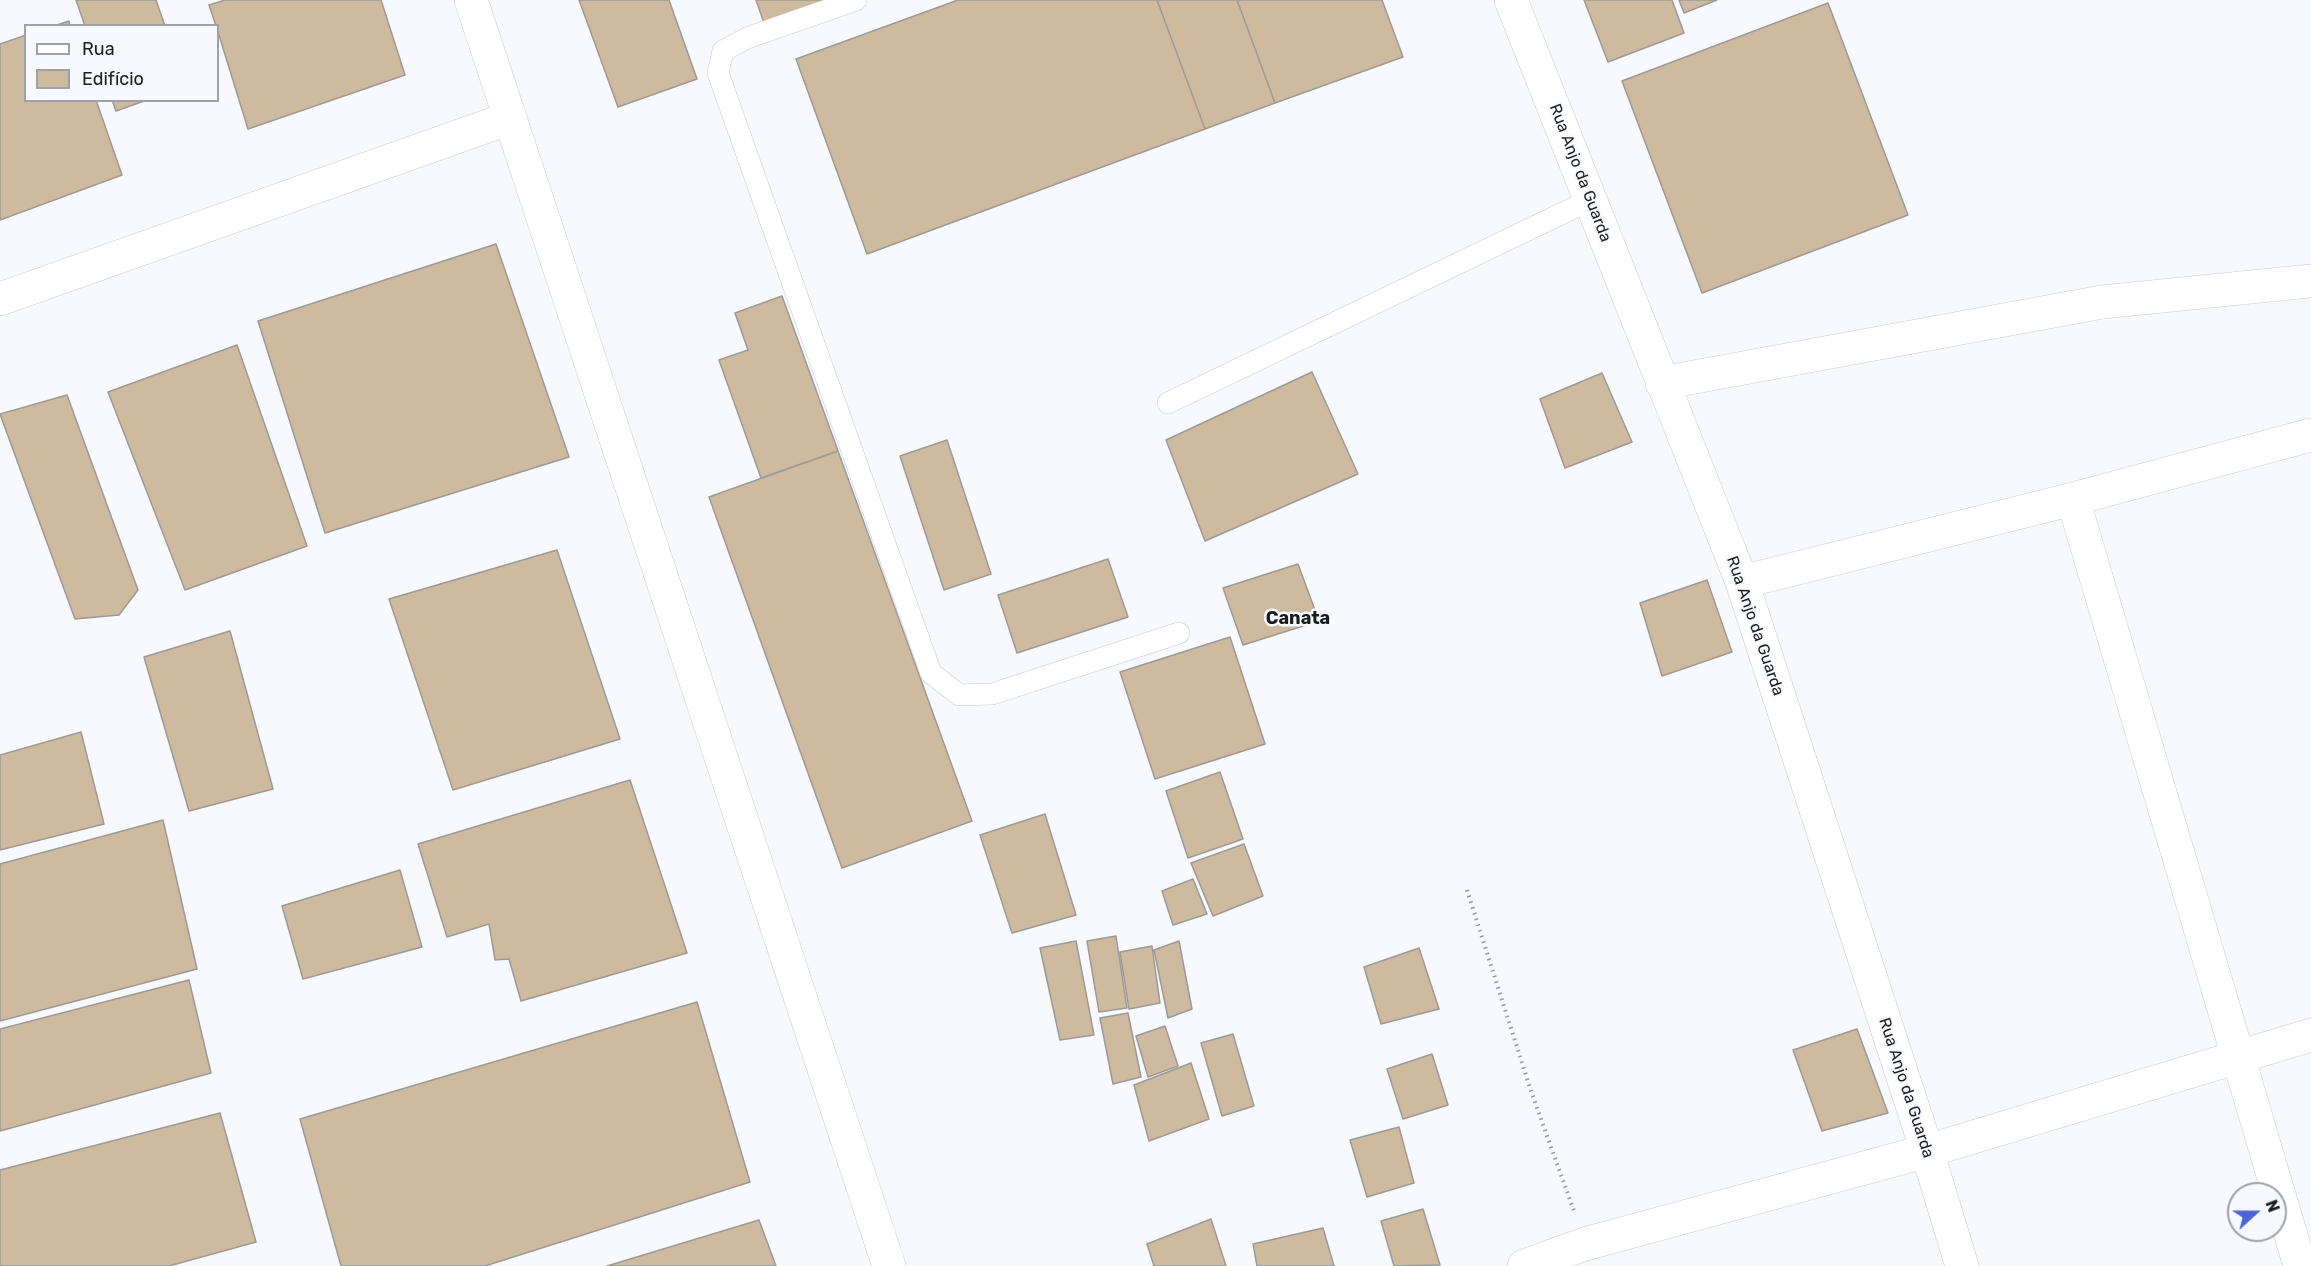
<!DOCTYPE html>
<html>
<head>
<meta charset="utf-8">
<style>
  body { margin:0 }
  #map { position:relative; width:2311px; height:1266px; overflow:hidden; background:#f8f9ff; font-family:Rubik,sans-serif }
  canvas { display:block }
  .legend { position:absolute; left:24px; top:24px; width:195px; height:78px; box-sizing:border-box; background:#f8f9ff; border:2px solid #a0a1a5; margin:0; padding:8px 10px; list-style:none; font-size:18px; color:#1b1c1e }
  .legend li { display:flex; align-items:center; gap:12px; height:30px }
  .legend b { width:30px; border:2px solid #a0a1a5 }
  .north { position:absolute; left:2227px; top:1182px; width:60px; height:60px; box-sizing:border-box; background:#f8f9ff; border:2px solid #a0a1a5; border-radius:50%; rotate:69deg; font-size:16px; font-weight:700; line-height:24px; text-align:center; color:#1b1c1e }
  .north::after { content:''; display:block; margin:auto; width:21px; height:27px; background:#4d63d8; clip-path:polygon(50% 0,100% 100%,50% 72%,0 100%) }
</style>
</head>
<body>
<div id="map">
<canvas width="2311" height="1266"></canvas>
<ul class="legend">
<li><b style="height:8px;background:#fff"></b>Rua</li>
<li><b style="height:16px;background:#ceba9e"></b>Edifício</li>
</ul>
<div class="north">N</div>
</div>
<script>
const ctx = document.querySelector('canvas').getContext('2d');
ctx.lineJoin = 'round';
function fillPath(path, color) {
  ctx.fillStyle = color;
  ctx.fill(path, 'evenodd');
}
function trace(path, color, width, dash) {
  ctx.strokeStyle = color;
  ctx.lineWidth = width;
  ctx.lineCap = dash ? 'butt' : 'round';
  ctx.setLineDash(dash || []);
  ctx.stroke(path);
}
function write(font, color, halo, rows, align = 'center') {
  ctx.font = font + ' Rubik,sans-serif';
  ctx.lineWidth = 5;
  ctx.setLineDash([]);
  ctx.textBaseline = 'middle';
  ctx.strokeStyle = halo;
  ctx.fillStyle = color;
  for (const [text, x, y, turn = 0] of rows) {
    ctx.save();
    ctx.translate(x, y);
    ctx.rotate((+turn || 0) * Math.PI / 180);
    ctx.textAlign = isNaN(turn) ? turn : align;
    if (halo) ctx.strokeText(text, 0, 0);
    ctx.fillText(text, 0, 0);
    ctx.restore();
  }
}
const building = new Path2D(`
  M76,0H156L165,26H85Z
  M225,0H381L405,75L248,129L218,32V26H216L209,5Z
  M579,0H669L697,79L618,107Z
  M756,0H827L764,23Z
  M958,0H1157L1205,129L867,254L796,59Z
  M1157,0H1237L1275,103L1205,129Z
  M1237,0H1382L1403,57L1275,103Z
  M1584,0H1672L1684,33L1608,62Z
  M1679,0H1717L1684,13Z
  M1828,3L1908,215L1702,293L1622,81Z
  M69,21L70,26H54Z
  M26,35V100H96L122,175L0,220V44Z
  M112,100H147L116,111Z
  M496,244L569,457L325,533L258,321Z
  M782,296L838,451L761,478L719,360L748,350L735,313Z
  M237,345L307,546L185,590L108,392Z
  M1312,372L1358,474L1205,541L1166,440Z
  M1602,373L1632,442L1565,468L1540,399Z
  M67,395L138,590L119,615L75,619L0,414Z
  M947,440L991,574L944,590L900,456Z
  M838,451L972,821L842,868L709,497Z
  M557,550L620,739L453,790L389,599Z
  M1108,559L1128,617L1017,653L998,595Z
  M1298,564L1319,621L1243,645L1223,588Z
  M1707,580L1732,652L1662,676L1640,603Z
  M230,631L273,789L189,811L144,657Z
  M1230,637L1265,744L1155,779L1120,672Z
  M81,732L104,824L0,850V755Z
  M1220,772L1243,839L1188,858L1166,791Z
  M630,780L687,953L521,1001L509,959L495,960L489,924L447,937L418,844Z
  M1045,814L1076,915L1012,933L980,835Z
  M163,820L197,969L0,1021V864Z
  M1244,844L1263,896L1213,916L1191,863Z
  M400,870L422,947L303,979L282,906Z
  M1193,879L1207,914L1173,925L1162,891Z
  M1116,936L1127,1008L1099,1012L1087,941Z
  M1076,941L1094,1035L1060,1040L1040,948Z
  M1179,941L1192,1009L1168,1018L1154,950Z
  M1152,946L1160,1003L1129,1009L1120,952Z
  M1419,948L1439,1009L1381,1024L1364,967Z
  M189,980L211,1073L0,1131V1029Z
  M697,1002L750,1182L485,1266H341L300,1119Z
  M1128,1013L1141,1077L1113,1084L1100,1018Z
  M1165,1026L1178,1066L1148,1077L1136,1036Z
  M1857,1029L1888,1113L1822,1131L1793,1050Z
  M1233,1034L1254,1106L1222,1116L1201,1043Z
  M1432,1054L1448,1105L1403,1119L1387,1069Z
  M1191,1063L1209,1119L1149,1141L1134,1085Z
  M220,1113L256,1242L169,1266H0V1170Z
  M1399,1127L1414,1183L1367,1197L1350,1140Z
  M1423,1209L1440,1265L1394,1266L1381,1221Z
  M1211,1219L1226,1266H1154L1147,1244Z
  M759,1220L776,1266H607Z
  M1323,1228L1334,1266H1257L1253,1244Z`);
fillPath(building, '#ceba9e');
trace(building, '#9d9a95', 1.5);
const lane = new Path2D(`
  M856,0L747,38L723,51L718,73L931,673L959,695L992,694L1179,633
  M1168,403L1590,200`);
const street = new Path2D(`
  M471,0L889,1266
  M1511,0L1742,582L1927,1151L1962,1266
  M0,299L510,118
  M1662,383L2102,302L2311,281
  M2073,499L2300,1266
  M1742,582L2073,499L2311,435
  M1524,1266L1585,1244L1927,1151L2311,1035`);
trace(lane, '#cacbd1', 22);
trace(street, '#cacbd1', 34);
trace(new Path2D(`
  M1467,890L1531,1091L1574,1211`), '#97989c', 4, [1.5, 4.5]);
trace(lane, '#fff', 21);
trace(street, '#fff', 33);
write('16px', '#1b1c1e', '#f8f9ff', [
  ["Rua Anjo da Guarda",1580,173,69],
  ["Rua Anjo da Guarda",1755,626,71],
  ["Rua Anjo da Guarda",1906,1088,72]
]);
write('bold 18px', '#1b1c1e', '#f8f9ff', [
  ["Canata",1298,619]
]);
</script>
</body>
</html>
